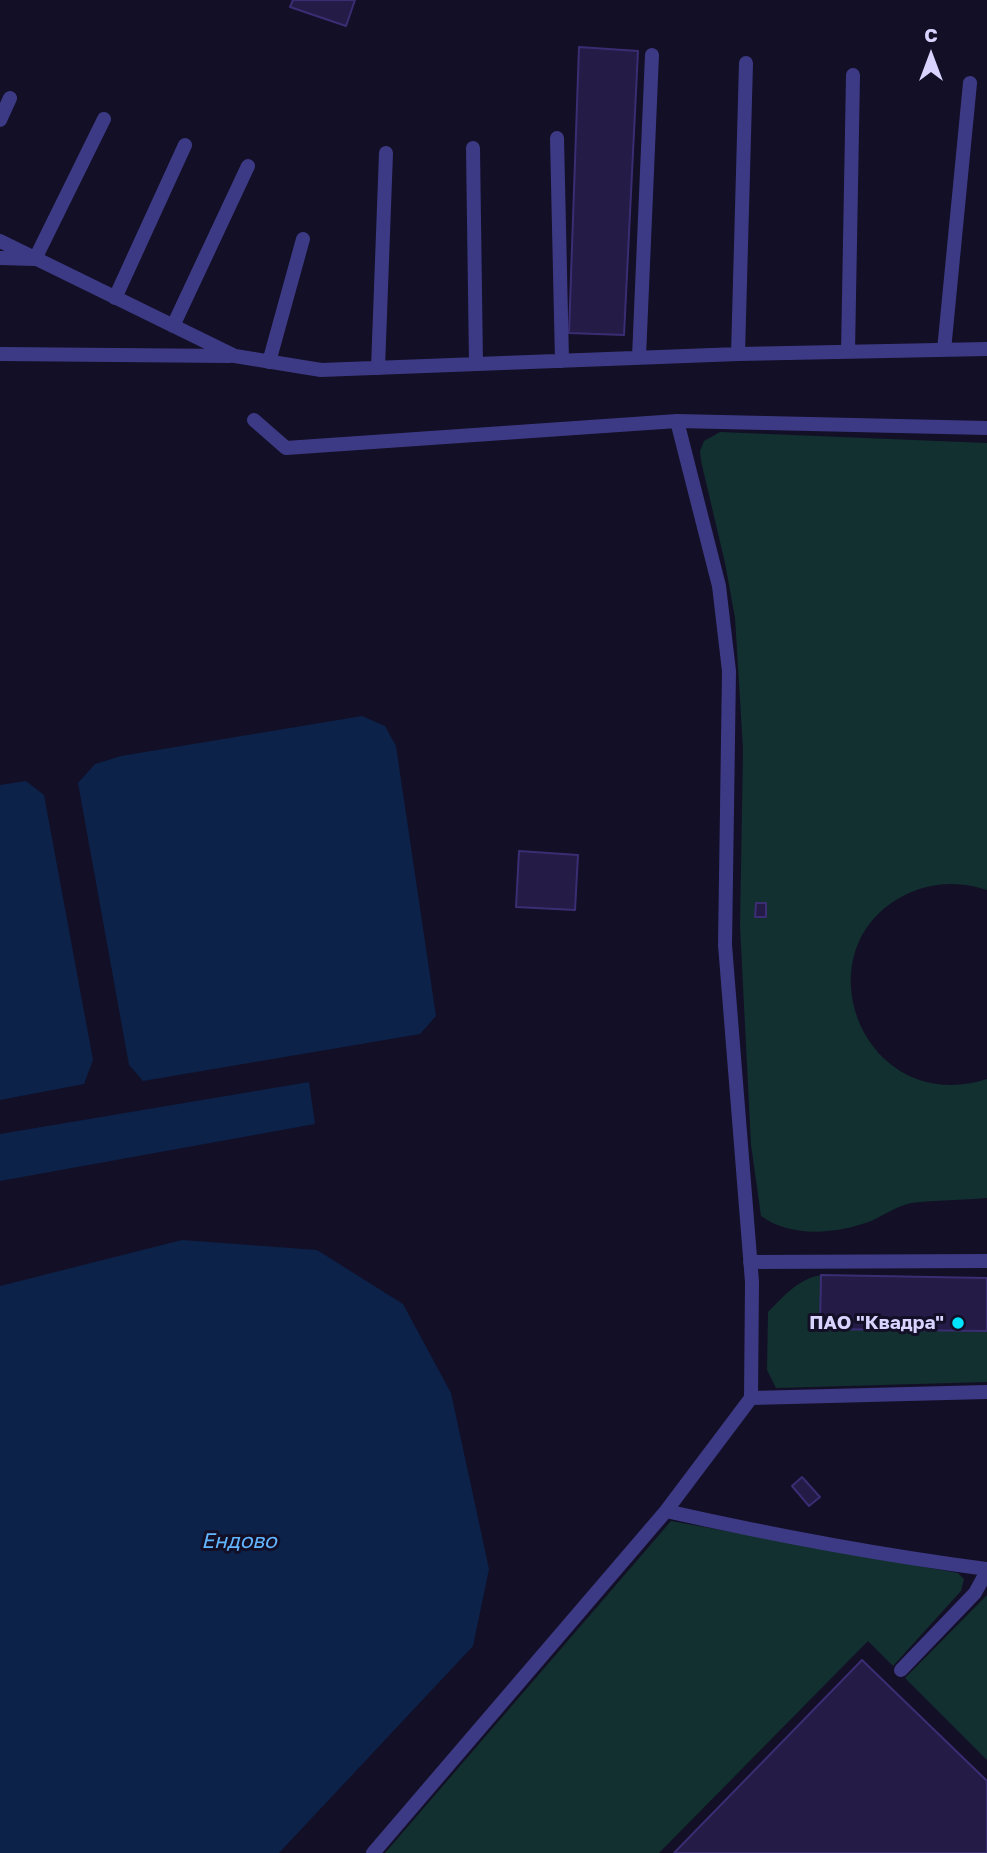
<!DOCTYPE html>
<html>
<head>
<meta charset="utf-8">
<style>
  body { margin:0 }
  #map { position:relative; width:987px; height:1853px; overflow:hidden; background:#130f26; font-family:"Golos Text",sans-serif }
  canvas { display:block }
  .north { position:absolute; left:896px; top:21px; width:70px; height:70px; -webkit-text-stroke:5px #130f26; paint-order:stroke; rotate:0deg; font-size:19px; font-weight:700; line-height:28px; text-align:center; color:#d9d4ff }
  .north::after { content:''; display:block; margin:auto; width:24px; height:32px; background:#d9d4ff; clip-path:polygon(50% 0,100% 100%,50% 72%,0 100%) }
</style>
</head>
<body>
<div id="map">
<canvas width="987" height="1853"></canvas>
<div class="north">С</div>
</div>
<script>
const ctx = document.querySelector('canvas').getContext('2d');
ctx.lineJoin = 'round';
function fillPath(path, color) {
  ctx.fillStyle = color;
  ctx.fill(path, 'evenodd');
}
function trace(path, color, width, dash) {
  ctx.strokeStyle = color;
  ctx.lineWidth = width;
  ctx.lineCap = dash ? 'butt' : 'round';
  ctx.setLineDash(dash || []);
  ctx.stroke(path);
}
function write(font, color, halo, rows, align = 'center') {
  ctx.font = font + ' "Golos Text",sans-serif';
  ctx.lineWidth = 6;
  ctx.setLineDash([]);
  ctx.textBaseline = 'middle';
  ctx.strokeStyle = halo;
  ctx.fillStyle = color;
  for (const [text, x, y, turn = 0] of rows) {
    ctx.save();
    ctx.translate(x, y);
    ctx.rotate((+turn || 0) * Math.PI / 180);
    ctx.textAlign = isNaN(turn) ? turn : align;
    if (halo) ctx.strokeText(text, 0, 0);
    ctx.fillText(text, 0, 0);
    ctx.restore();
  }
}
fillPath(new Path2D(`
  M720,432L987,443V890C961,881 934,882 909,893C796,945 862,1119 987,1079V1198C962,1200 936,1200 911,1203C897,1206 884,1215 871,1221C837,1234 791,1238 761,1216L751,1145L740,926L743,749L735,618L725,563L701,461L700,451L704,441Z
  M821,1275L987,1331V1382L776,1388L767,1370L768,1312C784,1296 798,1279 821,1275Z
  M671,1521L958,1573L964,1579L961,1591L893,1666L868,1641L659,1853H385Z
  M987,1595V1760L905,1678Z`), '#12302f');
fillPath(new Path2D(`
  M362,716L385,726L396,746L436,1016L420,1034L143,1081L129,1065L78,783L95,764L121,756Z
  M26,781L44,795L93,1060L84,1084L0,1100V785Z
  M309,1082L315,1124L0,1181V1134Z
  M182,1240L317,1250L403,1304L451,1393L489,1569L473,1646L279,1853H0V1286Z`), '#0c2248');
const building = new Path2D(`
  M293,0H355L346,26L290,7Z
  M579,47L638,51L624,335L569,333Z
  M519,851L578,855L575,910L516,907Z
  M756,903H766V917H755Z
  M821,1275L987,1278V1331L820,1329Z
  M802,1477L820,1497L809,1506L792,1486Z
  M862,1660L987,1781V1853H674Z`);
fillPath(building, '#241b47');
trace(building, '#3b2d73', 2);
trace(new Path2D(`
  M0,120L10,98
  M557,138L562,361
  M473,148L476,364
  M0,241L235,356L321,370L738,354L987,349
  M0,258L35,259L104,119
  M115,298L185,145
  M173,326L248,166
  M944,350L970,83
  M848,352L853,75
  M0,354L230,356
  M738,354L746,63
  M639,357L652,55
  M269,362L303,239
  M378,368L386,153
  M254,420L286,448L677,421L987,428
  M677,421L719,586L729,671L725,945L752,1282L751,1398
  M750,1262L987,1261
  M666,1511L751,1398L987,1392
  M901,1670L975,1593L987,1571
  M373,1853L666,1511C773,1535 879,1555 987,1569`), '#3d3a85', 14);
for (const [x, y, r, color] of [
  [958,1323,7,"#00e5ff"]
]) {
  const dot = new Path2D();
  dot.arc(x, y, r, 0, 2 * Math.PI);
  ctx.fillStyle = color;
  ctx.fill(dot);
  trace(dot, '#130f26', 2.5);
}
write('bold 19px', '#d9d4ff', '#130f26', [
  ["ПАО \"Квадра\"",944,1323]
], 'right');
write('italic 21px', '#62b6ff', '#130f26', [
  ["Ендово",239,1541]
]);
</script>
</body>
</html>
